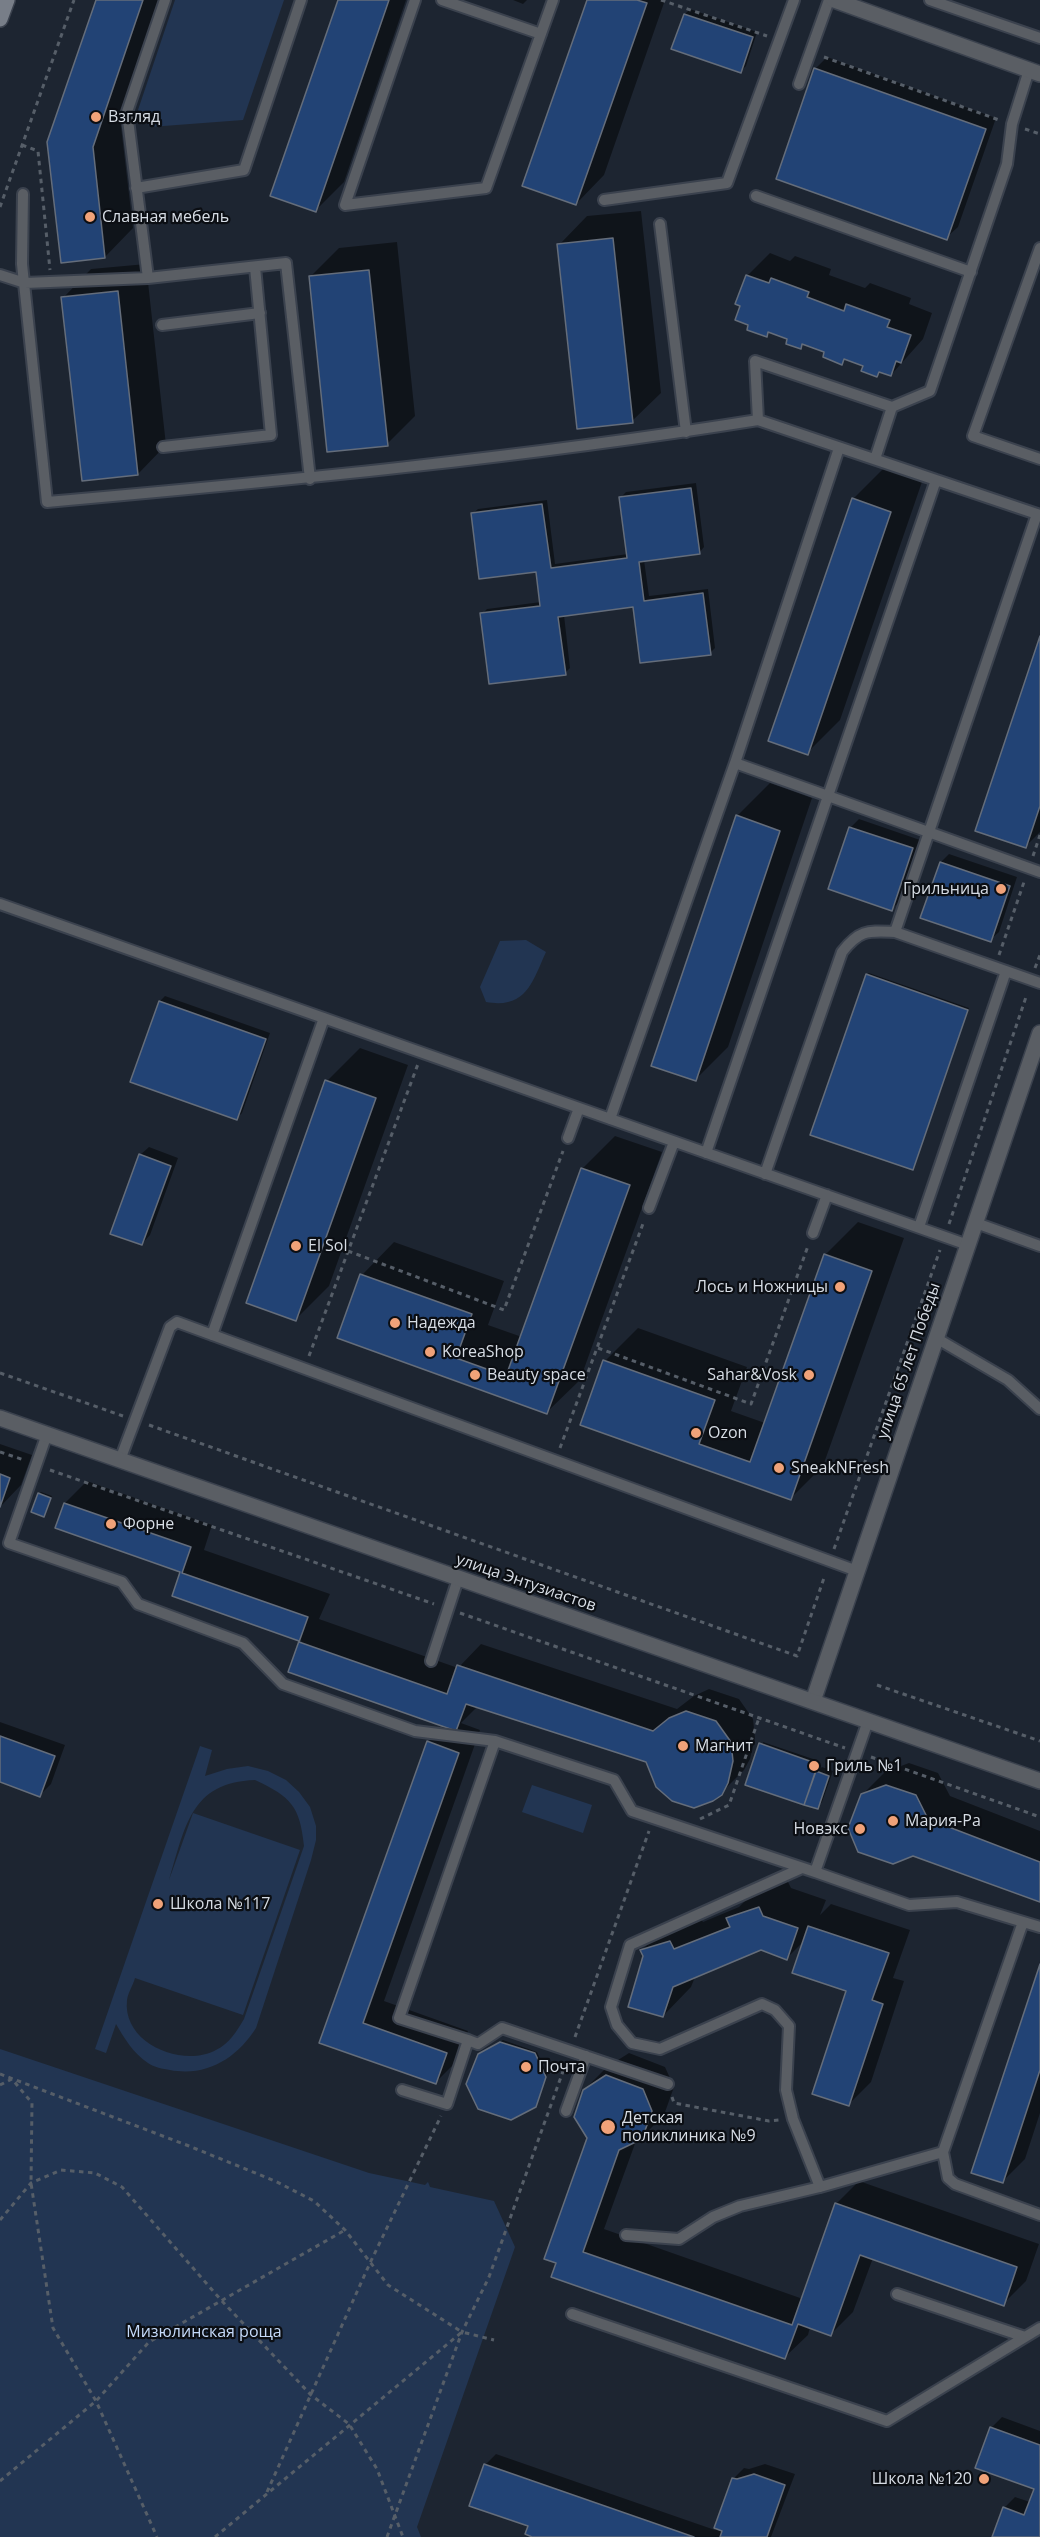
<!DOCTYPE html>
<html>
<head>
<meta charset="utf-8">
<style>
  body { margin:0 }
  canvas { display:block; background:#1d2531 }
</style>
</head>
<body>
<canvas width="1040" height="2537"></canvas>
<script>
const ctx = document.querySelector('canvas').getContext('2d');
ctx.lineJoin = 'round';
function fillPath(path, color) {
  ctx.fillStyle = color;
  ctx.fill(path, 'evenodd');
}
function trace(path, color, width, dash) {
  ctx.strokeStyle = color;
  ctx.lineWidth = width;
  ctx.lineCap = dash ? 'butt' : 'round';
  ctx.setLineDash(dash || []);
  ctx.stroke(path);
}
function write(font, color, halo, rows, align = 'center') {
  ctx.font = font + ' "Open Sans",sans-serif';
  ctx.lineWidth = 4.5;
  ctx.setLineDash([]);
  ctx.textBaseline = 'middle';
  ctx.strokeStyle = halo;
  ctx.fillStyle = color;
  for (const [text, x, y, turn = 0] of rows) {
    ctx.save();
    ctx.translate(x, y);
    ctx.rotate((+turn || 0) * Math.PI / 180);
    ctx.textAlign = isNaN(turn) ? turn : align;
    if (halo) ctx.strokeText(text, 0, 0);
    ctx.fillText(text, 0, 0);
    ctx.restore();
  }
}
fillPath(new Path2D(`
  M175,0H284L243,120L150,127L138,110Z
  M526,940L546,952C532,983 526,1009 486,1002L480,987L500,941Z
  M200,1746L212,1750L205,1776L227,1769L248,1766L268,1771L286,1780L299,1792L310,1807L316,1826V1840L311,1860L256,2028C237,2058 207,2077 170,2070C163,2069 154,2067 148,2063C134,2054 124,2038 116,2024L106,2053L95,2049ZM255,1780C291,1797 300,1806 304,1846L244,2019C237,2031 229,2044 216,2050C183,2068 122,2044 127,2000C128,1993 133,1985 135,1978L243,2015L300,1850L193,1813L169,1880C185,1828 190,1782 255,1780Z
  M532,1785L592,1805L583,1833L522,1812Z
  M0,2049L369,2173L425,2185L428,2182L430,2187L494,2201L515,2247L417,2527L421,2537H0Z`), '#223552');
fillPath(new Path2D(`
  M98,0H161L120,118L133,228L105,257L49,143Z
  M339,0H406L344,182L316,210Z
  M513,0H527L523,4Z
  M589,0H665L604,175L576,204Z
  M690,9L757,32L746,66L740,72L685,14Z
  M827,57L996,118L958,227L946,238L778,178L816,68Z
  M641,211L661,393L632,421L559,245L587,216Z
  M397,242L415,416L387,444L311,276L339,248Z
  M770,253L790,261L795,256L831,269L829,275L865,288L870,283L911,298L909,304L932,313L923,339L891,375L881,371L877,376L864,365L846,359L842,363L826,351L804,343L800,347L789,338L770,331L766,335L747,276Z
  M146,264L166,445L138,474L63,298L91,269Z
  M886,466L923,479L840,720L807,753L853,499Z
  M696,483L704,547L699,553L644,560L649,596L708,589L715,648L710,653L634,605L564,615L570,668L565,673L482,614L487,609L541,602L537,571L472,514L478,509L547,500L555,564L628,554L621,497L626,492Z
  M1040,641V832L1026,846Z
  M770,783L812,798L728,1047L695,1080L737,816Z
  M859,819L920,840L900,901L892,909L850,828Z
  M949,854L1017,877L999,932L990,940L922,917L941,862Z
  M869,973L969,1008L912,1168L867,975Z
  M165,996L270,1033L242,1113L237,1118L160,1001Z
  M360,1048L408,1065L329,1286L296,1319L327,1081Z
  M615,1136L662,1152L580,1380L547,1412L339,1338L362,1275L394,1242L504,1281L488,1325L522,1337L582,1169Z
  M149,1147L178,1158L150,1235L142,1244L140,1155Z
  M858,1222L904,1238L823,1466L790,1499L582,1424L605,1361L638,1328L747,1367L731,1411L765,1423L825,1255Z
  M0,1444L32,1455L21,1485L0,1507Z
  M87,1481L212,1525L204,1550L330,1594L319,1619L458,1668L481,1644L677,1709L694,1696L709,1689L739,1699L753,1719L755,1738L750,1759L744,1770L721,1793L647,1761L478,1706L461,1723L480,1730L384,2001L468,2031L458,2060L435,2083L321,2042L428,1742L445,1725L300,1643L302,1641L174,1595L182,1571L65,1503Z
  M41,1492L52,1496L44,1515L39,1494Z
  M0,1722L65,1745L51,1784L40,1795L0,1781Z
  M763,1742L819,1761L815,1774L822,1767L833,1771L822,1802L817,1808L747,1784ZM810,1784L812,1785L807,1803H804Z
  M909,1763L938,1773L950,1796L1040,1831V1900L862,1795L885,1772Z
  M787,1880L791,1888L826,1900L820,1915L831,1904L910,1930L893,1978L904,1981L871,2082L848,2105V1990L804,1941L787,1958L761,1949L695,1977L691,1987L663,2016L642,1950L670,1922L698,1914L703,1922L739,1907L756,1890Z
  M1040,1969V2113L1025,2159L1002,2182Z
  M503,2040L537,2052L547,2074L535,2106L479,2054Z
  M629,2053L665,2067L674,2087L664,2115L641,2138L636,2141L604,2229L803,2299L836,2204L859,2181L1039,2244L1026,2281L1003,2304L873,2258L853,2312L831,2334L810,2327L808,2335L785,2357L553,2276L588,2138L584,2090L607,2067Z
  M1002,2417L1040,2431V2537H994L1004,2508L1015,2497L1030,2502L1035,2488L991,2428Z
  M496,2454L715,2530L733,2479L744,2468L749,2469L765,2464L795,2474L771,2537H537L485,2465Z`), '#0007');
const building = new Path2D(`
  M96,0H143L93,147L105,258L61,263L47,142Z
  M338,0H389L316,212L270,196Z
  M587,0H637L647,3L576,205L522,186Z
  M684,14L753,37L741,73L671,49Z
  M814,68L986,129L947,240L776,179Z
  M613,238L633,423L577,429L557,244Z
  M369,270L388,446L327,452L309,276Z
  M746,275L769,283L771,278L809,292L807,297L844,311L846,304L890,320L887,327L911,335L901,363L896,361L891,376L879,372L877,377L861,371L863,366L844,359L842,365L823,357L824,352L802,344L801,349L786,344L787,339L768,332L767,337L747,330L748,325L735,320L740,306L735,304Z
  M118,291L138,475L82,481L61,297Z
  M691,488L700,554L639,562L644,601L703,593L711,655L640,663L633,607L558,617L566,675L489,684L480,613L540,606L536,572L479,579L471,513L542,504L551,568L627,558L619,497Z
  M852,498L891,512L808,755L768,741Z
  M1040,636V806L1026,848L975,831Z
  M736,815L780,831L696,1081L651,1066Z
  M849,827L913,848L892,911L828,889Z
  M940,862L1010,886L991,942L920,918Z
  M866,974L968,1010L913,1170L810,1135Z
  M159,1001L266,1039L237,1120L130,1082Z
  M325,1080L376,1098L296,1321L246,1303Z
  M139,1154L171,1166L142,1245L110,1234Z
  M581,1168L630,1185L547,1414L337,1338L360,1274L472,1314L456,1358L506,1376Z
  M824,1254L872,1271L791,1500L580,1425L603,1360L715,1400L699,1444L750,1462Z
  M0,1474L10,1478L0,1507Z
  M38,1493L51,1498L44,1517L31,1512Z
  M64,1503L191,1547L182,1573L308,1617L299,1642L447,1694L457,1665L653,1731L669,1718L686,1711L716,1721L731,1742L733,1761L728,1783L722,1795L713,1801L694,1808L672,1801L656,1787L646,1762L466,1704L456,1731L288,1672L299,1641L172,1596L180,1572L55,1528Z
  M0,1736L55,1756L40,1797L0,1782Z
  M427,1741L459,1753L363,2023L447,2053L436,2084L319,2043Z
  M759,1743L818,1764L804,1805L745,1785Z
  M816,1771L829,1776L818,1809L804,1805Z
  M886,1785L916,1795L928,1819L1040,1862V1902L913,1856L893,1864L858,1852L848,1828L861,1794Z
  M759,1907L763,1916L798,1928L787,1960L761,1950L673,1987L663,2017L628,2007L643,1956L640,1950L670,1941L674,1949L730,1927L726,1918Z
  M808,1926L889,1953L872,2000L883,2004L849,2106L812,2094L846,1991L792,1973Z
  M1040,1964V2070L1003,2183L971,2173Z
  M500,2042L535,2053L546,2077L536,2107L511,2120L478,2109L466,2084L478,2054Z
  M606,2075L643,2089L652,2111L642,2139L619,2150L583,2252L792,2325L835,2203L1017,2267L1004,2306L860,2255L831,2336L798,2324L785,2359L551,2277L556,2263L544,2259L587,2138L574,2117L583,2090Z
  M990,2427L1040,2445V2537H992L1003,2507L1024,2515L1034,2489L975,2468Z
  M484,2464L694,2537H532L525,2534L528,2526L469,2506Z
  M754,2474L785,2485L767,2537H720L722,2531L714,2528L732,2478L737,2479Z`);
fillPath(building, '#224375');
trace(building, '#646d7b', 1.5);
const service = new Path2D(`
  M415,0L345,205L486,188L553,0
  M442,0L541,34
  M930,0L1040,38
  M799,84L829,0
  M136,188L244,170L301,0
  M23,194L22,264L47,502C284,481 522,458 758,420
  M756,196L971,272
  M604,200L727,183L794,0
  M660,224L686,432
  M1040,248L973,436L1040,459
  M0,275L25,283L148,278L286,263L310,479
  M148,278L127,112L165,0
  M162,325L260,313
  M163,447L271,435L255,267
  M839,448L735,763L828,796L936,480L758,420L755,361L892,407L930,391L1007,164L1012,124L1029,70
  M875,459L892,407
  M936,480L1040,515
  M0,904L968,1245
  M895,932L1037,514
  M610,1119L735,763
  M568,1138L579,1108
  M706,1153L828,796L1040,872
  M765,1174L842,952C860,929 868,931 895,932L1040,983
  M649,1208L674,1142
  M976,1223L1040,1246
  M919,1227L1006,971
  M813,1233L827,1195
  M212,1335L324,1018
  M936,1338L1008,1380L1040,1409
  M47,1434L9,1543L122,1582L138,1604L243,1643L283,1684L415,1731L495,1741L614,1780L632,1811L815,1872
  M120,1460L170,1327L177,1322L857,1571
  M431,1661L458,1579
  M868,1721L815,1872L909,1905L957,1902L1040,1927
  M802,1868L630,1945L611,2007L617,2025L632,2043L660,2049L762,2004L775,2010L789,2026L786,2090L793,2119L820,2187
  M1023,1922L943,2152L948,2178L955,2184L1040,2215
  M468,2040L478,2044L502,2028L668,2084
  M402,2090L447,2104L468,2040L399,2018L495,1741
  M566,2111L586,2056
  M626,2235L679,2239L713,2217L740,2206L820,2187L943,2152
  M897,2294L1025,2337
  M572,2314L887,2421L1040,2328`);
const minor = new Path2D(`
  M834,0L1040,74
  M813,1701L1040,1033`);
const tertiary = new Path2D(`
  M0,1418L1040,1781`);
const secondary = new Path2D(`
  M0,19L7,0`);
trace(service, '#3b424e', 14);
trace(minor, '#3b424e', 18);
trace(tertiary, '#3b424e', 18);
trace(secondary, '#3b424e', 18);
trace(new Path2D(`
  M661,0L767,36
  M824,57L999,120
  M1025,129L1040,134
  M22,145L38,151L50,270
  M0,207L74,0
  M1033,856L1040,835
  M999,955L1024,882
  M1035,968L1040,955
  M949,1224L1027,994
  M348,1251L504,1310L563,1151
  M598,1348L751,1404L808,1246
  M309,1356L418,1064
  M0,1373L123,1416
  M149,1425L797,1656L825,1575
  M560,1448L644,1221
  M0,1452L24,1460
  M50,1470L434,1604
  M834,1549L940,1250
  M460,1613L845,1748
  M877,1685L1040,1741
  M871,1757L1040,1817
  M700,1819L729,1805L759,1718
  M575,2037L649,1831
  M0,2074L189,2146L275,2181L314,2201L345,2230L388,2285L462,2332
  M0,2085L12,2079L32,2103L31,2183L53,2328L96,2401L157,2537
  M672,2097L674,2103L769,2121L779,2120
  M0,2220L31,2183L61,2170L95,2173L122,2187L221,2300L311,2395L349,2424L377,2469L403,2537
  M0,2481L96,2401L149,2342L345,2230
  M267,2492L370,2263L441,2116
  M215,2537L462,2332L494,2340
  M387,2537L462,2332L489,2277L566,2063`), '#565e68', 3, [4.5, 4.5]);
trace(service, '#5a5e64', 10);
trace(minor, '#5a5e64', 15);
trace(tertiary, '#5a5e64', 15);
trace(secondary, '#787e88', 15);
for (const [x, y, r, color] of [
  [96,117,6,"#f0a279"],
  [90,217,6,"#f0a279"],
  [1001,889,6,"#f0a279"],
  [296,1246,6,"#f0a279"],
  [840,1287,6,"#f0a279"],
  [395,1323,6,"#f0a279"],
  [430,1352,6,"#f0a279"],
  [475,1375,6,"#f0a279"],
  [809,1375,6,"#f0a279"],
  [696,1433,6,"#f0a279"],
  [779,1468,6,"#f0a279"],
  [111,1524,6,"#f0a279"],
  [683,1746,6,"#f0a279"],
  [814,1766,6,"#f0a279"],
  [893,1821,6,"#f0a279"],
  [860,1829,6,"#f0a279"],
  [158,1904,6,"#f0a279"],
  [526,2067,6,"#f0a279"],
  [608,2127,8,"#f0a279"],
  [984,2479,6,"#f0a279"]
]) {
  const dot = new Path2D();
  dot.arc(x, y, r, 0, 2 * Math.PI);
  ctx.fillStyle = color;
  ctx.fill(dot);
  trace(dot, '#0b0e13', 2);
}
write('16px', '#d7dde5', '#0b0e13', [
  ["Взгляд",108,117],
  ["Славная мебель",102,217],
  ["Грильница",989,889,"right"],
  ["El Sol",308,1246],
  ["Лось и Ножницы",828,1287,"right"],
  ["Надежда",407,1323],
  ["KoreaShop",442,1352],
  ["Beauty space",487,1375],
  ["Sahar&Vosk",797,1375,"right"],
  ["Ozon",708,1433],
  ["SneakNFresh",791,1468],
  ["Форне",123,1524],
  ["Магнит",695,1746],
  ["Гриль №1",826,1766],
  ["Мария-Ра",905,1821],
  ["Новэкс",848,1829,"right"],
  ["Школа №117",170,1904],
  ["Почта",538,2067],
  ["Детская",622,2118],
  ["поликлиника №9",622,2136],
  ["Школа №120",972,2479,"right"]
], 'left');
write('16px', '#d7dde5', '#0b0e13', [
  ["улица 65 лет Победы",909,1361,-71],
  ["улица Энтузиастов",526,1583,19]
]);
write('16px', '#c5dafa', '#0b0e13', [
  ["Мизюлинская роща",204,2332]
]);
</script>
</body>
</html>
